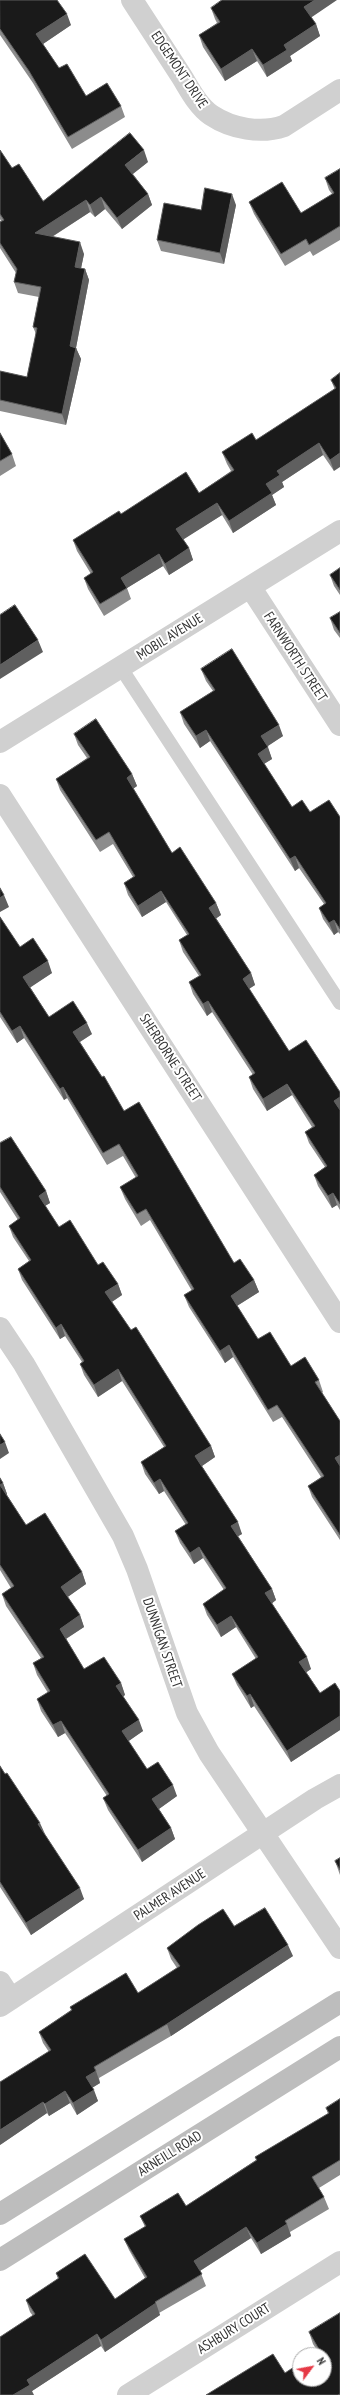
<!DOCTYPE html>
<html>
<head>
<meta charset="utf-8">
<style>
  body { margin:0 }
  #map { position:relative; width:340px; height:2395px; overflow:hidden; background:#fff; font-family:"PT Sans Narrow",sans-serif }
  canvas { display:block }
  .north { position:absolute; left:292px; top:2347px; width:40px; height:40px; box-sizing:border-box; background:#fff; border:1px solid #adadad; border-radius:50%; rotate:58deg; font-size:11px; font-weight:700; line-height:16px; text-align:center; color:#333 }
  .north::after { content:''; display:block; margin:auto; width:14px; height:18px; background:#e63946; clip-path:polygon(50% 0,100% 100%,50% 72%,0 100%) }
</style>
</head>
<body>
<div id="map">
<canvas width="340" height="2395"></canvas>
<div class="north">N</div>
</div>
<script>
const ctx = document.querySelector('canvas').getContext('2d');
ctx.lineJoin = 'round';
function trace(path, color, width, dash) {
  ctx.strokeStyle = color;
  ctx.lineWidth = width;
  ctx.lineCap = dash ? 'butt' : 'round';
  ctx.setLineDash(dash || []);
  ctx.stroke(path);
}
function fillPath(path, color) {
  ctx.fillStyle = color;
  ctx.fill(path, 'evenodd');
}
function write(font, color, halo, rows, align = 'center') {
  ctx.font = font + ' "PT Sans Narrow",sans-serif';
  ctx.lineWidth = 4;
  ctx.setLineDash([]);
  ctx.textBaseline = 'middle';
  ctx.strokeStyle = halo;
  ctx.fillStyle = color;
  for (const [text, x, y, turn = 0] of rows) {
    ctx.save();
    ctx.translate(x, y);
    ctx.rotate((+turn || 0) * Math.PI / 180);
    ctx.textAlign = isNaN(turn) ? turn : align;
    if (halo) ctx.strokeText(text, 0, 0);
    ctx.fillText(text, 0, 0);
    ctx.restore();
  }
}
trace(new Path2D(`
  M121,668L340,1003`), '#d0d0d0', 14);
trace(new Path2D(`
  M132,0C149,26 165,51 182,77C190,90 198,106 211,115C232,129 261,134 284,126L340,90
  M251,588L340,725
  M0,742L340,531
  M0,795L340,1322
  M0,1328L24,1364L123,1536L137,1569L187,1713L209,1753L340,1948
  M0,1982L11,1999
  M0,2006L315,1799L340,1785
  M128,2395L340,2262`), '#d0d0d0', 22);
trace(new Path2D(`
  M0,2214L340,2002
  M0,2260L340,2047`), '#bdbdbd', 22);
fillPath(new Path2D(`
  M0,0L71,25L43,44L59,68L86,96L121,106L125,117L72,149L33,83L0,35Z
  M211,8L311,17L316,24L320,36L290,56L292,61L267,77L257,61L225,81L203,47L199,35L217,23L215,19Z
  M0,150L12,168L43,201L148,162L133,174L148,194L152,205L122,229L105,209L95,217L90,212L52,237L84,254L81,268L85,269L89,280L76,348L81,359L66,425L0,411V371L27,377L36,334L33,327L39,297L18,293L14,282L16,273L0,248V222L1,221L0,219Z
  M340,169V240L313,256L310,251L285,266L254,214L249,202L301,213L332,194L329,190L325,178Z
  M236,205L224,264L161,251L157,240L201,210Z
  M340,373L334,471L323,455L282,482L284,487L272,495L276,505L233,533L222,515L183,539L189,548L193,560L169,575L163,566L127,588L131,599L104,616L88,589L84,578L91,574L77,551L73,540L121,514L199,493L231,471L227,464L222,452L256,440L335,390L331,380Z
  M0,433L12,454L16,466L0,476Z
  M340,568V595L334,586L330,575Z
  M340,612V638L334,630L330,618Z
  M201,669L283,736L267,746L272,759L264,764L292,807L310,812L340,817V934L338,932L334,935L323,919L319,908L324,904L299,868L295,871L210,741L200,748L184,724L180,712L213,691L206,681Z
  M74,734L132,774L137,786L133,789L172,853L216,903L221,915L216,918L251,973L255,985L249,989L289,1051L340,1092V1210L337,1205L332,1208L318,1186L314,1175L325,1167L309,1143L305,1132L312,1127L292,1095L267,1111L253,1089L249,1077L253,1075L212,1012L207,1016L193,994L189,982L199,976L183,952L179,940L187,935L166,902L142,917L128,895L124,883L133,877L113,844L100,852L60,790L56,779L87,758L78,745Z
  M0,917L20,947L52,973L30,987L49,1017L92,1034L80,1042L102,1077L124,1111L234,1263L254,1280L259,1292L237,1306L258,1339L291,1366L319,1380L323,1392L322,1393L340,1421V1540L312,1497L308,1486L321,1477L282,1417L273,1422L233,1357L225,1363L189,1307L184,1295L192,1291L150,1220L141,1226L125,1199L120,1187L136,1178L123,1156L107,1165L67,1098L64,1100L24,1038L17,1043L0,1017Z
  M0,1143L46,1191L50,1203L45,1206L59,1227L118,1284L122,1295L112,1302L131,1330L211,1446L215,1457L202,1466L242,1534L238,1536L272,1589L276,1600L272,1603L311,1669L306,1672L320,1693L340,1691V1730L291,1762L254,1706L251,1708L237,1685L232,1674L256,1659L236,1627L221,1637L207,1615L203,1604L224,1590L203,1558L194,1564L180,1543L175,1531L186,1525L164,1491L159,1494L145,1474L141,1462L164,1447L122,1381L98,1397L84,1375L80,1364L82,1362L65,1336L60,1339L22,1280L18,1269L29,1261L13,1237L9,1226L18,1220L0,1192Z
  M0,1478L3,1483L7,1494V1495L26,1525L82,1572L86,1584L67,1597L80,1615L84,1627L66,1639L84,1669L121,1683L125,1695L123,1696L143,1731L128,1741L147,1769L177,1796L159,1809L171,1828L175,1839L142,1862L108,1810L103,1798L107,1796L65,1733L58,1737L41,1711L37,1699L48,1693L37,1675L33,1663L41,1658L6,1606L2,1594L11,1588L0,1570Z
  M0,1766L44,1833L84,1899L31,1935L0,1887Z
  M340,1858V1875L335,1861Z
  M234,1926L293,1956L171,2036L99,2078L100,2083L92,2088L98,2101L77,2115L70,2103L49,2116L47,2113L0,2145L49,2052L43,2043L39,2032L71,2010L70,2007L138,1993L177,1968L171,1959L167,1948Z
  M340,2099V2175L319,2188L324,2197L329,2209L290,2232L291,2236L261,2254L251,2238L200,2271L206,2286L159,2313L160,2315L105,2352L101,2346L32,2391L0,2395L33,2316L30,2312L26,2300L58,2279L56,2273L115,2299L145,2278L129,2250L124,2239L145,2227L140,2216L186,2206L256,2160L255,2157L328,2114L326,2108Z
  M340,2313V2395L285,2373L318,2352L313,2344L309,2332Z`), '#8c8c8c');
fillPath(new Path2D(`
  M315,0H337L309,19L304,7Z
  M67,14L71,25L40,46L36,34Z
  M316,24L320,36L290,56L292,61L267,77L263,65L284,45Z
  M252,49L257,61L225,81L221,69Z
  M144,150L148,162L130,176L125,165Z
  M148,194L152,205L122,229L117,218Z
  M232,194L236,205L224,264L220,253Z
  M101,197L105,209L95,217L90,205Z
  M86,200L90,212L39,245L35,233Z
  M80,242L84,254L79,278L75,267Z
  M85,269L89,280L74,358L70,346Z
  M76,348L81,359L66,425L62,414Z
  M319,443L323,455L282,482L284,487L272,495L276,505L233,533L229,521L266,484L277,471Z
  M340,453V467L334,471L330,460Z
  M217,503L222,515L181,541L176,529Z
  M189,548L193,560L169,575L165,564Z
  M159,554L163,566L127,588L121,578Z
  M38,640L43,652L0,679V665Z
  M279,725L283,736L265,748L261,736Z
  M206,730L210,741L200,748L196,736Z
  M268,747L272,759L262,765L258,754Z
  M132,774L137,786L131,790L127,778Z
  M295,856L299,868L295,871L290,859Z
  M161,891L166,902L142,917L138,906Z
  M4,895L9,907L0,912V898Z
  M216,903L221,915L214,920L209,908Z
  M334,920L338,932L334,935L329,923Z
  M48,961L52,973L28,989L23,977Z
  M251,973L255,985L247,990L243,979Z
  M208,1001L212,1012L207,1016L203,1004Z
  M87,1023L92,1034L78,1043L73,1032Z
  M20,1026L24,1038L17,1043L12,1031Z
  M287,1084L292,1095L267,1111L263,1099Z
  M63,1087L67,1098L64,1100L60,1089Z
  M340,1097V1111L334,1101Z
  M46,1191L50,1203L43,1207L39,1196Z
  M333,1193L337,1205L332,1208L328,1196Z
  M254,1280L259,1292L235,1307L231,1296Z
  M118,1284L122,1295L110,1303L105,1292Z
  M61,1324L65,1336L60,1339L56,1328Z
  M229,1345L233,1357L225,1363L220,1351Z
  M118,1369L122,1381L98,1397L94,1385Z
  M5,1442L9,1453L0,1459V1445Z
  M211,1446L215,1457L199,1468L195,1456Z
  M340,1455V1469L335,1458Z
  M160,1479L164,1491L159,1494L154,1483Z
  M3,1483L7,1494L4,1496L0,1485Z
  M238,1522L242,1534L235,1538L231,1526Z
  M199,1547L203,1558L194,1564L190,1553Z
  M82,1572L86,1584L65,1599L61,1587Z
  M272,1589L276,1600L270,1605L265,1593Z
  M80,1615L84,1627L64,1640L60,1629Z
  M231,1616L236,1627L221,1637L217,1625Z
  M307,1657L311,1669L304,1674L299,1662Z
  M121,1683L125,1695L121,1698L116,1686Z
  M250,1694L254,1706L251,1708L247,1696Z
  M340,1716V1730L291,1762L287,1751Z
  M139,1720L143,1731L126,1743L122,1731Z
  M61,1721L65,1733L58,1737L53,1725Z
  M173,1785L177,1796L156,1811L152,1799Z
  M40,1823L45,1834L38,1824Z
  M171,1828L175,1839L142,1862L138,1850Z
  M80,1888L84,1899L31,1935L26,1923Z
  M288,1945L293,1956L171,2036L167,2024Z
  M96,2071L100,2083L90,2089L86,2077Z
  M94,2090L98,2101L77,2115L73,2103Z
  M65,2091L70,2103L49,2116L45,2104Z
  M43,2102L47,2113L0,2145V2130Z
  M287,2224L291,2236L261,2254L257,2243Z
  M246,2227L251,2238L198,2272L194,2261Z
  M156,2303L160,2315L105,2352L101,2340Z
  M97,2334L101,2346L32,2391L34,2395H13L27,2380Z`), '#5f5f5f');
const building = new Path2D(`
  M0,0H57L67,14L36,34L59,68L67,64L86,96L107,83L121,106L68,137L29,71L0,29Z
  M222,0H315L304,7L316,24L284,45L287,50L263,65L252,49L221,69L199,35L220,22L211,8Z
  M130,133L144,150L125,165L148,194L117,218L101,197L90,205L86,200L35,233L80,242L75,267L85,269L70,346L76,348L62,414L0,400V371L27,377L37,328L33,327L41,287L14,282L17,269L0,243V222L4,220L0,214V150L12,168L19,164L43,201Z
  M340,169V226L309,245L306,239L281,254L249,202L282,182L301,213L334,193L325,178Z
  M205,188L232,194L220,253L157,240L164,203L201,210Z
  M340,373V453L330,460L319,443L277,471L280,475L266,484L272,493L229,521L217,503L176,529L189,548L165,564L159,554L121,578L127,588L100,604L84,578L93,572L73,540L119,511L121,514L186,472L199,493L234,470L222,452L252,433L256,440L336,388L331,380Z
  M0,433L12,454L0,461Z
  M340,568V590L330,575Z
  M15,605L38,640L0,665V615Z
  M340,612V633L330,618Z
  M232,649L279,725L261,736L268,747L258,754L292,807L302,800L310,812L329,800L340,817V929L334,920L329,923L319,908L326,903L295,856L290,859L206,730L196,736L180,712L215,690L201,669Z
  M96,719L132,774L127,778L172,853L180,847L216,903L209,908L251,973L243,979L289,1051L306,1040L340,1092V1097L334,1101L340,1110V1204L333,1193L328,1196L314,1175L327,1166L305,1132L315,1126L287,1084L263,1099L249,1077L255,1073L208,1001L203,1004L189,982L201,975L179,940L189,934L161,891L138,906L124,883L135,876L109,832L96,840L56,779L90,757L74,734Z
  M0,888L4,895L0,898Z
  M0,917L20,947L33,938L48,961L23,977L49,1017L73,1001L87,1023L73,1032L102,1077L104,1076L124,1111L139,1102L234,1263L240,1259L254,1280L231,1296L258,1339L270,1332L291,1366L305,1357L319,1380L315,1382L340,1421V1455L335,1458L340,1466V1535L308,1486L324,1476L277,1405L268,1410L229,1345L220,1351L184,1295L194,1289L146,1209L137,1214L120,1187L138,1176L119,1144L103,1153L63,1087L60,1089L20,1026L12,1031L0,1012Z
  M11,1137L46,1191L39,1196L59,1227L70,1220L98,1265L103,1262L118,1284L105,1292L131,1330L136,1327L211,1446L195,1456L238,1522L231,1526L272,1589L265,1593L307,1657L299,1662L320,1693L335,1683L340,1691V1716L287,1751L250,1694L247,1696L232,1674L258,1657L231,1616L217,1625L203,1604L226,1588L199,1547L190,1553L175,1531L188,1523L160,1479L154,1483L141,1462L166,1446L118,1369L94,1385L80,1364L84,1361L61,1324L56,1328L18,1269L31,1260L9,1226L20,1218L0,1187V1143Z
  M0,1434L5,1442L0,1445Z
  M0,1478L3,1483L0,1485L26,1525L45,1513L82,1572L61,1587L80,1615L60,1629L84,1669L104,1657L121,1683L116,1686L139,1720L122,1731L147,1769L158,1762L173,1785L152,1799L171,1828L138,1850L103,1798L109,1794L61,1721L53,1725L37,1699L50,1691L33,1663L44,1657L2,1594L14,1586L0,1565Z
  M0,1766L5,1774L7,1773L40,1823L38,1824L80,1888L26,1923L0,1882Z
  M340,1858V1870L335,1861Z
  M265,1908L288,1945L167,2024L94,2067L96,2071L86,2077L94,2090L73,2103L65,2091L45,2104L43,2102L0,2130V2082L51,2050L39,2032L72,2010L70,2007L126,1973L138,1993L180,1966L167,1948L198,1925L223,1909L234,1926Z
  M340,2099V2160L312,2177L324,2197L285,2221L287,2224L257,2243L246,2227L194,2261L202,2274L155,2302L156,2303L101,2340L97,2334L27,2380L30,2385L13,2395H0V2337L35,2314L26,2300L59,2278L56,2273L85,2254L115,2299L147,2277L124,2239L146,2226L140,2216L178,2193L186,2206L257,2160L255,2157L329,2113L326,2108Z
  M340,2313V2394L338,2395H206L273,2354L285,2373L300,2363V2379H324V2355H314L320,2351L309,2332Z`);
fillPath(building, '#1a1a1a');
trace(building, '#5f5f5f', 1);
write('14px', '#333', '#fff', [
  ["EDGEMONT DRIVE",179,70,56],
  ["MOBIL AVENUE",170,637,-32],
  ["FARNWORTH STREET",295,657,57],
  ["SHERBORNE STREET",170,1058,57],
  ["DUNNIGAN STREET",162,1643,71],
  ["PALMER AVENUE",170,1895,-33],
  ["ARNEILL ROAD",170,2154,-32],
  ["ASHBURY COURT",234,2329,-32]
]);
</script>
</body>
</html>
